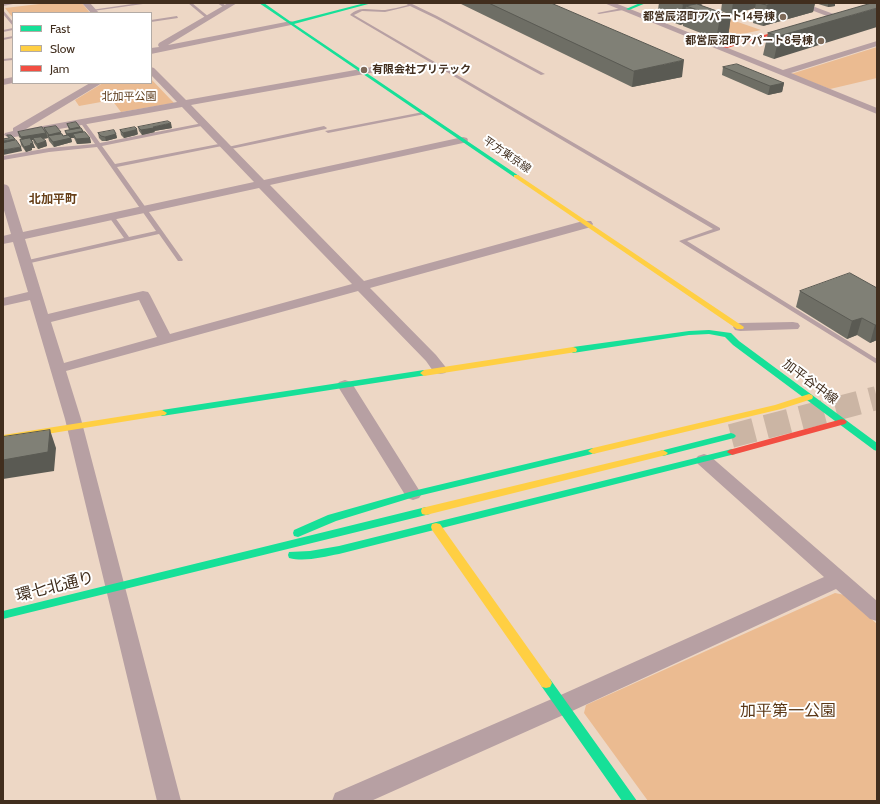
<!DOCTYPE html>
<html>
<head>
<meta charset="utf-8">
<style>
  body { margin:0 }
  #map { position:relative; width:880px; height:804px; overflow:hidden; background:#edd7c5; font-family:Cabin,sans-serif }
  canvas { display:block }
  .frame { position:absolute; inset:0; border:4px solid #412e1e; pointer-events:none }
  .legend { position:absolute; left:12px; top:12px; width:140px; height:72px; box-sizing:border-box; background:#fff; border:1px solid #b3aba5; margin:0; padding:5px 7px; list-style:none; font-size:12px; color:#412e1e }
  .legend li { display:flex; align-items:center; gap:8px; height:20px }
  .legend b { width:20px; border:1px solid #b3aba5 }
</style>
</head>
<body>
<div id="map">
<canvas width="880" height="804"></canvas>
<div class="frame"></div>
<ul class="legend">
<li><b style="height:5px;background:#16e098"></b>Fast</li>
<li><b style="height:5px;background:#ffcf43"></b>Slow</li>
<li><b style="height:5px;background:#f24e42"></b>Jam</li>
</ul>
</div>
<script>
const ctx = document.querySelector('canvas').getContext('2d');
ctx.lineJoin = 'round';
function fillPath(path, color) {
  ctx.fillStyle = color;
  ctx.fill(path, 'evenodd');
}
function trace(path, color, width, dash) {
  ctx.strokeStyle = color;
  ctx.lineWidth = width;
  ctx.lineCap = dash ? 'butt' : 'round';
  ctx.setLineDash(dash || []);
  ctx.stroke(path);
}
function write(font, color, halo, rows, align = 'center') {
  ctx.font = font + ' Cabin,"Noto Sans JP",sans-serif';
  ctx.lineWidth = 4;
  ctx.setLineDash([]);
  ctx.textBaseline = 'middle';
  ctx.strokeStyle = halo;
  ctx.fillStyle = color;
  for (const [text, x, y, turn = 0] of rows) {
    ctx.save();
    ctx.translate(x, y);
    ctx.rotate((+turn || 0) * Math.PI / 180);
    ctx.textAlign = isNaN(turn) ? turn : align;
    if (halo) ctx.strokeText(text, 0, 0);
    ctx.fillText(text, 0, 0);
    ctx.restore();
  }
}
fillPath(new Path2D(`
  M48,3H82L90,13H13V18L5,8Z
  M709,12L761,30L738,35L686,17Z
  M877,47V78L830,89L791,74Z
  M151,79L174,103L121,112L112,100L79,106L75,100L103,83H151Z
  M835,593L845,595L877,624V801H648L584,713L586,705Z`), '#ebbb91');
trace(new Path2D(`
  M731,436L877,398`), '#cbb5a4', 24, [24, 12]);
fillPath(new Path2D(`
  M9,3H18L3,6V4Z
  M139,3H150L93,11L91,10Z
  M188,3H192L209,17V19H207Z
  M217,3H222L228,7L225,8Z
  M405,3H410L437,16L545,74L541,75L435,18L410,6L385,12L362,11L354,15L720,228V230L687,241L877,359V364L679,241L713,229L350,15C360,5 372,11 385,10C392,9 400,7 408,5Z
  M622,8L623,10L599,14L597,13Z
  M3,10L13,22V26L3,14Z
  M177,16L178,18L151,22V20Z
  M13,28V30L3,32V30Z
  M13,36V38L3,40V38Z
  M13,58V60L3,61V59Z
  M423,112L425,113V114L328,133L325,131Z
  M80,121H84L100,143L203,123L206,125L102,146L115,164L224,143V145L222,146L117,167L183,260L182,261H178L159,234L26,264L24,263V261L124,238L109,217L112,215L114,216L129,237L156,231L97,147L49,152L3,160V156L49,148L95,144L80,122Z
  M324,126L327,128L326,129L226,150L223,148Z`), '#b7a0a3');
fillPath(new Path2D(`
  M82,3H90L99,13H91Z
  M228,3H237L168,45L291,21L295,23L291,25L151,54V48L159,47L158,45L159,43Z
  M604,3H615L783,70L877,41V46L791,73L877,108V114Z
  M793,3H804L839,16L838,18H832Z
  M389,64L393,67L392,69L191,105L264,180L463,137L467,138L468,140L467,142L463,143L270,185L364,281L583,221H591L593,224L591,227L370,288L436,355L448,370L445,373C434,376 432,369 426,361L358,291L66,371L81,419L181,801H157L65,419L30,300L3,306V298L28,292L13,242L3,244V236L11,234L3,207V184L7,185L9,187L23,232L254,182L182,107L9,138L4,135L5,133L13,131V128L90,83H102L26,129L177,102L151,75V67L154,68L186,100ZM259,188L352,284L170,334L150,295L148,292L143,291L48,314L25,239ZM139,300L157,337L64,363L51,322Z
  M13,77V83L3,85V79Z
  M793,322L798,323L800,326L798,329L740,331L735,330L733,327L735,324L740,323Z
  M345,380L351,382L353,385L419,490L422,494L419,498L413,500L407,498L337,385L339,382Z
  M704,454L710,456L877,601V621L870,619L836,589L570,712L371,801H332L335,793L554,698L824,577L698,464L695,460L698,456Z`), '#b7a0a3');
fillPath(new Path2D(`
  M259,3H264L291,22L365,3H372L294,24L519,176L514,177Z
  M640,3H646L629,10L626,9Z
  M709,330L731,333L739,341L877,443V451L874,450L733,345L725,337L709,334L689,335L573,353L569,350L573,347L689,331Z
  M424,370L428,373L427,375L162,416L157,413L162,410Z
  M731,433L734,434L736,436L734,438L663,456L658,453L660,451Z
  M593,448L596,449L598,451L596,453L414,497L336,521L298,537L294,536L293,533L294,530L328,515L413,491Z
  M732,449L735,450L737,452L735,454L339,554C323,557 305,562 289,558L288,555L289,552L310,551L339,546Z
  M426,507L430,508L431,511L430,514L3,619V611Z
  M546,678L550,679L637,801H622L542,687L540,683L542,679Z`), '#16e098');
fillPath(new Path2D(`
  M514,175H518L744,327L743,329H737L514,177Z
  M573,347L576,348L577,350L576,352L424,376L420,373L424,370Z
  M809,394L812,395L813,397L812,399L781,409L593,454L588,451L593,448L775,405Z
  M162,410L167,413L165,415L3,441V435Z
  M663,450L668,453L666,455L426,515L422,514L421,511L422,508L426,507Z
  M436,523L440,524L550,679L552,683L550,687L546,688L542,687L432,530L431,527L432,524Z`), '#ffcf43');
fillPath(new Path2D(`
  M795,26L799,27L727,48L723,47Z
  M842,419L845,420L847,422L845,424L732,455L727,452L729,450Z`), '#f24e42');
fillPath(new Path2D(`
  M459,3H551L682,77L632,87Z
  M659,3H705L700,5L731,16L728,37L716,39L683,26V24L680,25L657,16Z
  M722,3H733L732,8L733,3H815L813,12L763,26L753,23L755,8L731,15L721,11Z
  M815,3H835V6L828,7Z
  M872,3L774,59L763,55L768,33Z
  M723,67L784,83L782,92L768,95L722,75Z
  M67,124L80,128L90,138L91,143L77,144L74,138H71L72,142L54,147L49,141L48,137L47,134L48,138L43,139L46,141L47,146L38,149L34,143L33,140H32L33,143L35,148H32V150L26,152L21,145L20,140H22L19,137L18,132L45,131L44,128L62,134L63,136L66,135L65,131L69,130Z
  M138,127L172,128L154,131L155,132L142,135L139,131Z
  M120,130L138,134L136,135L124,138L121,135Z
  M98,133L116,134L117,138L106,141H102L99,138Z
  M877,288V340L870,343L857,335L847,339L796,307L800,291Z`), '#6e6e65');
fillPath(new Path2D(`
  M680,3H705L693,8L686,6L683,24L680,25L683,4Z
  M733,3H756L755,8L731,15Z
  M759,3H815L813,12L763,26L767,5Z
  M828,3H835V6L828,7Z
  M877,8V27L774,59L779,36Z
  M731,16L728,37L716,39L720,18Z
  M684,60L682,77L632,87L634,71Z
  M784,83L782,92L768,95L770,86Z
  M171,123L172,128L154,131L155,132L142,135L141,130L153,127Z
  M80,127L81,131H83L84,135L73,134L74,138H71L72,142L54,147L53,142L68,138L67,134L71,133L70,129Z
  M137,129L138,134L136,135L124,138L123,133Z
  M61,132L62,137L51,140L49,135Z
  M46,133L48,138L34,140L33,138V140L23,142L21,137Z
  M116,134L117,138L106,141L105,137Z
  M90,138L91,143L77,144L76,139Z
  M15,139L16,144L3,145V141Z
  M46,141L47,146L38,149L37,144Z
  M33,143L35,148H32V150L26,152L24,147L30,144Z
  M21,147L22,151L3,155V150Z
  M862,318L857,335L847,339L852,321Z
  M875,325H877V340L870,343Z
  M50,430L56,448L54,471L3,479V460Z`), '#5a5a53');
const building = new Path2D(`
  M489,3H551L684,60L634,71Z
  M680,3H689L683,4Z
  M759,3H776L767,5Z
  M872,3H877V8L779,36L768,33Z
  M697,4L731,16L720,18L686,6Z
  M737,64L784,83L770,86L723,67Z
  M168,121L171,123L153,127L154,128L141,130L138,127Z
  M76,122L80,127L70,129L67,124Z
  M56,126L61,132L49,135L44,128Z
  M42,127L46,133L21,137L18,132Z
  M135,127L137,129L135,130L123,133L120,130Z
  M81,128L83,131L73,133L67,134L65,131Z
  M114,130L116,134L105,137L101,136L98,133Z
  M85,132L90,138L76,139L73,134Z
  M62,134L63,136L68,135L71,138L53,142L48,136Z
  M7,135H11L15,139L3,141V139L9,138Z
  M41,137L46,141L37,144L33,138Z
  M30,138L33,143L30,144L31,145L24,147L20,140Z
  M16,140L21,147L3,150V143Z
  M850,273L877,288V325H875L862,318L852,321L800,291Z
  M50,430L48,452L3,460V437Z`);
fillPath(building, '#808076');
trace(building, '#5a5a53', 1);
for (const [x, y, r, color] of [
  [783,17,4,"#7d6958"],
  [821,41,4,"#7d6958"],
  [364,70,4,"#7d6958"]
]) {
  const dot = new Path2D();
  dot.arc(x, y, r, 0, 2 * Math.PI);
  ctx.fillStyle = color;
  ctx.fill(dot);
  trace(dot, '#fff', 1.5);
}
write('bold 11px', '#412e1e', '#fff', [
  ["都営辰沼町アパート14号棟",775,17],
  ["都営辰沼町アパート8号棟",813,41],
  ["有限会社プリテック",372,70,"left"]
], 'right');
write('11px', '#5b3817', '#fff', [
  ["北加平公園",129,97]
]);
write('11px', '#412e1e', '#fff', [
  ["平方東京線",507,155,34]
]);
write('bold 12px', '#684019', '#fff', [
  ["北加平町",53,199]
]);
write('13px', '#412e1e', '#fff', [
  ["加平谷中線",810,382,37]
]);
write('16px', '#412e1e', '#fff', [
  ["環七北通り",55,587,-14]
]);
write('16px', '#5b3817', '#fff', [
  ["加平第一公園",788,711]
]);
</script>
</body>
</html>
